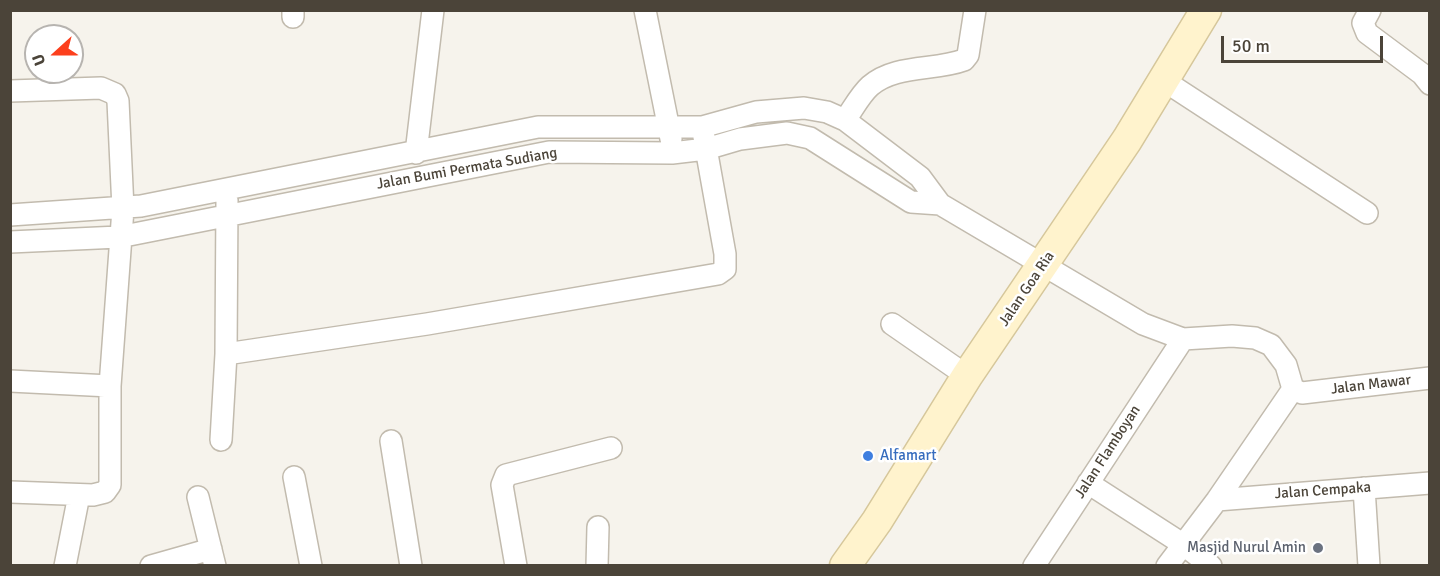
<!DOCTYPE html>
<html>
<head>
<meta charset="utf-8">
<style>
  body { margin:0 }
  #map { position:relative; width:1440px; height:576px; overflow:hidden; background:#f6f3ec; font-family:Signika,sans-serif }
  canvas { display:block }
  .frame { position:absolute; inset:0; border:12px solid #4b4439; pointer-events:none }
  .north { position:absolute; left:24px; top:24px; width:60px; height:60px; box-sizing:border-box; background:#fff; border:2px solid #b7b4b0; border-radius:50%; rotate:249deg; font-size:16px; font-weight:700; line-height:24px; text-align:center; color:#4b4439 }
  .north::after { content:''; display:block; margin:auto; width:21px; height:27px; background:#fc3f1d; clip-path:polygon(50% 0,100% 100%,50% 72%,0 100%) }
  .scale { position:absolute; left:1221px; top:36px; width:162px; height:27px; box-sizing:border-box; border:3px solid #4b4439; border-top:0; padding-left:8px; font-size:18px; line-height:21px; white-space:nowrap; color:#4b4439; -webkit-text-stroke:4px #fff; paint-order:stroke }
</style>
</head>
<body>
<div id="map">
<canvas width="1440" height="576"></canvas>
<div class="frame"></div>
<div class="north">U</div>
<div class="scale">50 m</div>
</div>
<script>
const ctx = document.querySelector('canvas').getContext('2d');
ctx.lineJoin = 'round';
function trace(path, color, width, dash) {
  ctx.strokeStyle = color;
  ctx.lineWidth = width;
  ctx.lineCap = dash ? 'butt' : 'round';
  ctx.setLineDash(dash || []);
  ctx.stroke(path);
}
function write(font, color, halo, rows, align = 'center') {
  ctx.font = font + ' Signika,sans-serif';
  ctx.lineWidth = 5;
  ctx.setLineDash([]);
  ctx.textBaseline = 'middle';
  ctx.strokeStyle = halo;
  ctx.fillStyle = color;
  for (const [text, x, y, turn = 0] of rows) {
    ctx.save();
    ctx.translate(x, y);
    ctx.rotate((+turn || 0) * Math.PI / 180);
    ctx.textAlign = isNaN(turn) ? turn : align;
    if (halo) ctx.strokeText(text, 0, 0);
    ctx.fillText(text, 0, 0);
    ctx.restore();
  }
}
const street = new Path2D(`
  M293,10V17
  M645,10L671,139
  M1370,10L1363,23L1367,33L1422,74L1430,84
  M1163,80L1367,213
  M10,91L101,88L115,94L118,101L123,209L110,386V485L105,492L93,495L10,492
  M845,120C853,109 860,95 870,86C895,64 935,71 964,60L968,55L975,10
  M416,153L433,10
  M10,215L141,206L538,127H702L756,112L804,108L827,112L845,120L920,177L940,204L1143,324L1183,339L1232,336L1255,338L1271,345L1286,365L1293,389L1302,393L1430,378
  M10,242L119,237L549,152L672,153L706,149L740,139L787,133L810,138L911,202L940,204
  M892,324L967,376
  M226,354L427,324L718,274L725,269V254L704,137
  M10,381L110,386
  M221,440L226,354L227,200
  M391,441L411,566
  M294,477L311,566
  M1088,483L1181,543L1211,566
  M1364,488L1369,566
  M198,497L215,566
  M1217,500L1430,483
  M65,566L79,495
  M151,566L211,549
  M516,566L502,485L506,475L611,448
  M597,566L598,527
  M1034,566L1183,339
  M1167,566L1217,500L1293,389`);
const secondary = new Path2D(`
  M845,566L877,521L967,376L1127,140L1206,10`);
trace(street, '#c2bbae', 24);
trace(secondary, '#d6c79b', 33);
trace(street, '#fff', 21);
trace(secondary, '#fff3cd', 30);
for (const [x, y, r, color] of [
  [868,456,6,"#3f7fe0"],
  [1318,548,6,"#6b7280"]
]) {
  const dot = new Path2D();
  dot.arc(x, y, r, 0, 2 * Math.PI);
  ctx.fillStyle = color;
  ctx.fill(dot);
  trace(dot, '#fff', 2);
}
write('15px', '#4b4439', '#fff', [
  ["Jalan Bumi Permata Sudiang",467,169,-10],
  ["Jalan Goa Ria",1027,289,-56],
  ["Jalan Mawar",1371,385,-7],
  ["Jalan Flamboyan",1108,452,-57],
  ["Jalan Cempaka",1323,491,-4]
]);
write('15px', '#366cbe', '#fff', [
  ["Alfamart",880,456]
], 'left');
write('15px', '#5b616d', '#fff', [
  ["Masjid Nurul Amin",1306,548]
], 'right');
</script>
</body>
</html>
